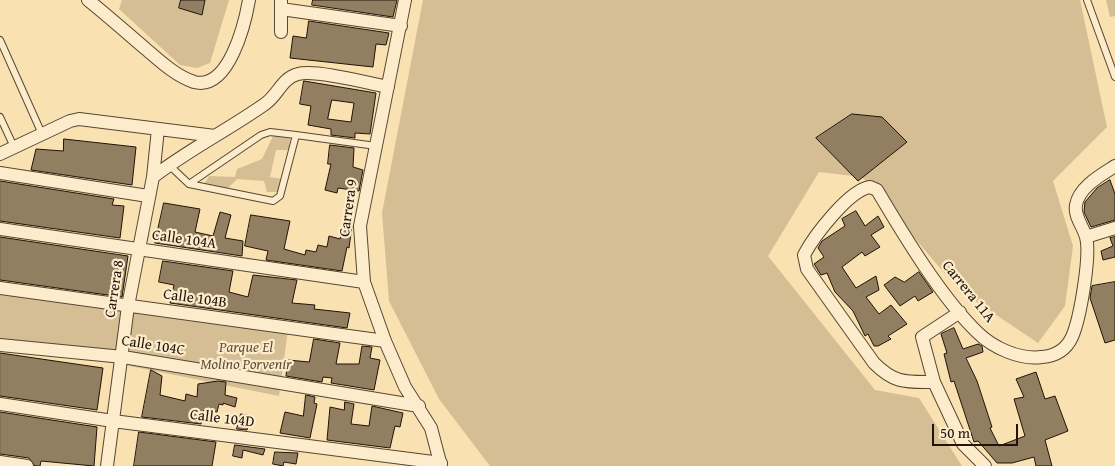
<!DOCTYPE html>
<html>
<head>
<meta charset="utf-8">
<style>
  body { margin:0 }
  #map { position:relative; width:1115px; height:466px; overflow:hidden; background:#fae1b1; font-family:"Gentium Book Plus",serif }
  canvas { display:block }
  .scale { position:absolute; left:932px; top:424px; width:86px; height:22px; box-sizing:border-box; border:2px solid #211308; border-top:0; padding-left:6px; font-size:15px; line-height:18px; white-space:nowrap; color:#211308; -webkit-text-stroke:4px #fceccc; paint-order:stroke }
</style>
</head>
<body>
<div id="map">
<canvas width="1115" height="466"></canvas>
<div class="scale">50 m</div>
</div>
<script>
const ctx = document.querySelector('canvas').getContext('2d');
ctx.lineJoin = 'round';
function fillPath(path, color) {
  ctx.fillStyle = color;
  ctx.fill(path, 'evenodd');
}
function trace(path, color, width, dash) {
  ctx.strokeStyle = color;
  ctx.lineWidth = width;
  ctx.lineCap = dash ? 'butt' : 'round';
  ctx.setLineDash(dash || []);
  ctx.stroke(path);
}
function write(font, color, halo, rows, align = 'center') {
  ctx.font = font + ' "Gentium Book Plus",serif';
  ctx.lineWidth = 4.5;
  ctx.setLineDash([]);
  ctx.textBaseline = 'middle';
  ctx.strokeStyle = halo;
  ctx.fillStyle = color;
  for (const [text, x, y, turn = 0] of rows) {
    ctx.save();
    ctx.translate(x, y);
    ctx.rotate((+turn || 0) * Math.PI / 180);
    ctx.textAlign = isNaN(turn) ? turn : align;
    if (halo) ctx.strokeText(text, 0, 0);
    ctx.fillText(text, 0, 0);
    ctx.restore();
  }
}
fillPath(new Path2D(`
  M122,0H229L210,63L197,68L180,65L119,9Z
  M423,0H1080L1107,127L1053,181L1073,246L1065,306L1038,343L959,290L862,177L819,172L768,256L875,390L919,398L962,466H490L439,399L389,301L382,213Z
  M1106,0H1115V16L1110,17Z
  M274,134L290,137L289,150H276L270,177L282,179L279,192H267L264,181L237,179L228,188L204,185L209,176L235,177L237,169L262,159Z
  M0,288L288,330L279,396L120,364L0,347Z`), '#d5be94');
const building = new Path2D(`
  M181,0H205L202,15L179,8Z
  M313,0H397L393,17L312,5Z
  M309,21L389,33L386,45L376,44L373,67L290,58L293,36L306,38Z
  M304,81L376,93L370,134L355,133V138L331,135V129L308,125L311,106L300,104ZM332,100L354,103L351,122L328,119Z
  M852,114L882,117L907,142L858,181L816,138Z
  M64,139L136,147L132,185L31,170L36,149L63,151Z
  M330,145L354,148L353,167L363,170L359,191L338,188L337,193L325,190L331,164H328Z
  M1110,180L1115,194V220L1091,227L1084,212L1085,202L1097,188Z
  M0,181L114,199L112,205L124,206L120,238L0,221Z
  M164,203L200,209L195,232L213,236L220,212L231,215L225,238L243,241L242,256L155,243Z
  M856,211L865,226L878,216L884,227L871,235L880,247L865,256L862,252L842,267L856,288L876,276L879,290L866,297L879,314L891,305L907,324L888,336L891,339L878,346H874L868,334L865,336L853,311L835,292L827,273L821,275L814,264L824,257L818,248L822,241L845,226L842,219Z
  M251,215L290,221L284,249L305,255L306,250L316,252L318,245L327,247L329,236L340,239L343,225L352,226L349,248L347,247L342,271L266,260L268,251L245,246Z
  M0,237L128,256L122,297L0,280Z
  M1115,237V257L1103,260L1101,251L1113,246L1110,238Z
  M163,261L233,271L229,292L248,297L253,275L297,280L292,303L315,305L314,309L350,313L347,328L170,303L174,285L159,282Z
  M919,272L933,292L918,301L915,296L900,306L884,285L895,277L904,282Z
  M1115,282V340L1105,343L1090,298L1092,286Z
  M954,328L963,349L978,344L982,346L983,352L966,358L977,381L992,427L990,428L999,446L1025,436L1014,399L1024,397L1016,379L1036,372L1045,399L1055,396L1068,431L1045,440L1052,466H1036L1034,457L1012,463H997L978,441L974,442L954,381L951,382L944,354L947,353L941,334Z
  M314,339L340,343L336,364H359L362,346L372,347L370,358L380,360L374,390L331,383L332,378L323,377L322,382L286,376L288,360L309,362Z
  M0,353L103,368L97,410L0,396Z
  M151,370L162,376L160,395L185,401L186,394L197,397L198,384L218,381L226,382L225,395L237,398L235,407L223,403V405L219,404L217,412L204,410L201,424L142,417Z
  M306,395L315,397L314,403L317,404L310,438L280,433L285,412L303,416Z
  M345,402L354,404L351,424L369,426L372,406L403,413L400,427L395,426L390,448L327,440L330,407L344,410Z
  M0,412L97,427L94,466L41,461L40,466H35L29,458L0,454Z
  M241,414L251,416L247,430L237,429Z
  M139,432L216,442L212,466H134Z
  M235,445L265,449L263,455L243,450L242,458L233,456Z
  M275,452L298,453L296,464L284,462L283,466L273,464Z`);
fillPath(building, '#927e60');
trace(building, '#211308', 1);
const lane = new Path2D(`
  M1087,0L1115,77
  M0,40L42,134
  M0,117L14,147
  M296,135L376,146
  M169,165L189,184L273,201L280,196L296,135L270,132L261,135L189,184`);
const street = new Path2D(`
  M88,0C108,16 127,33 147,50C161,62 176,76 194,82C229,91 245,23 249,0
  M405,0L360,226L364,282L385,341L405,387L431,428L441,466
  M281,9L401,26
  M281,32V0
  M0,154L70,121L79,119L215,136
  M0,173L148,196
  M153,177L158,129
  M0,229L364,282
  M1086,237L1115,228
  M0,288L385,341
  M960,312L922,337L934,382L963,444L985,466
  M0,345L123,357L419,406
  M934,382C906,382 895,384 874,363L807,269L804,255C814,236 849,190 870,187L877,190C903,234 941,297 977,332C993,348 1020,360 1042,357C1055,356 1066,350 1072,337C1080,319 1091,256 1086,237C1083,226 1074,217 1076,205C1079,187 1101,175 1115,166
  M0,404L113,421L441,463
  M0,462L27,466
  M107,466L128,306L153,177C188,150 228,130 265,104C278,95 282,78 298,74C315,69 368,83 388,87`);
trace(lane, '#574632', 8);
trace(street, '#574632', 14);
trace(lane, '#fceccc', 6);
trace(street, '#fceccc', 12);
write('15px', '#211308', '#fceccc', [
  ["Carrera 9",349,208,-82],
  ["Calle 104A",184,240,8],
  ["Carrera 8",115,289,-81],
  ["Carrera 11A",968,292,51],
  ["Calle 104B",195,299,8],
  ["Calle 104C",153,346,9],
  ["Calle 104D",222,419,7]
]);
write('italic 15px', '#604f39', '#fceccc', [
  ["Parque El",246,348],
  ["Molino Porvenir",246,365]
]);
</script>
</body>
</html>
